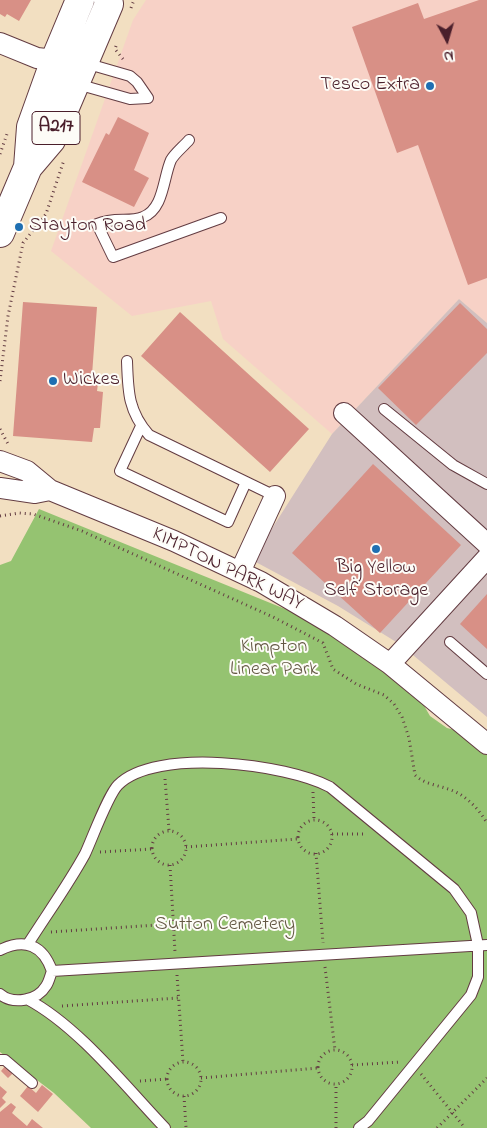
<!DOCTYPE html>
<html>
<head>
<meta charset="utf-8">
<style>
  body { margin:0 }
  #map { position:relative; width:487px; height:1128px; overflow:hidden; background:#f2dfc1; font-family:"Indie Flower",sans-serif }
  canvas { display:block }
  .north { position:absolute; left:422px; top:15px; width:50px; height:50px; -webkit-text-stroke:4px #fdfcf7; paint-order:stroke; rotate:174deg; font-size:14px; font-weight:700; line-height:20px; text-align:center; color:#4a1f2b }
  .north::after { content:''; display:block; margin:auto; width:18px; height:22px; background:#4a1f2b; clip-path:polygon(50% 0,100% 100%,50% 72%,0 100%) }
</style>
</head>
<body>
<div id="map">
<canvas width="487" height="1128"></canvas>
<div class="north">N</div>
</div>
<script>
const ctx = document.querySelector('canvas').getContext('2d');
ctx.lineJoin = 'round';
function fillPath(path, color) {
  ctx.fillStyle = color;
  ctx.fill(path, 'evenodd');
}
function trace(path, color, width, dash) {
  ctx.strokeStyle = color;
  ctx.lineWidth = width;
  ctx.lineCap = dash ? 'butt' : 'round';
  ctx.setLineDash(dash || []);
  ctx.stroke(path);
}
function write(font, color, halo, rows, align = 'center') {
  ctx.font = font + ' "Indie Flower",sans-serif';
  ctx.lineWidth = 4;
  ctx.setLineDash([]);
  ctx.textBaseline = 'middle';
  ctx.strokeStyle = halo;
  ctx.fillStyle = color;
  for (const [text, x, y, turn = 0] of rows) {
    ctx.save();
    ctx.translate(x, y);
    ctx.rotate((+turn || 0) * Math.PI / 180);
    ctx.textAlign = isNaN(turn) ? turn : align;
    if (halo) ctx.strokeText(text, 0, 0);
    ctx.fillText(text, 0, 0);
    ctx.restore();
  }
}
fillPath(new Path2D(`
  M146,0H487V323L459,299L332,434L223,339L211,301L132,316L51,251L133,20Z`), '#f7d1c6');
fillPath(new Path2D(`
  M459,299L487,323V717L401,645L338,606L252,560L332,434Z`), '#d2bfbf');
fillPath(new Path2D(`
  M39,509L295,613L359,651L415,690L430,716L447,728L471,734L487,747V1128H91L54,1093L0,1052V565L11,561Z`), '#95c371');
fillPath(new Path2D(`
  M0,0H31L19,21L7,14L5,17L0,14Z
  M479,0H487V278L468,285L418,145L397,153L352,27L418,3L424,19Z
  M118,117L149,133L134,170L149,178L134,207L82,182L106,133L109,135Z
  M23,302L97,307L92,375L99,376L97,391L103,392L100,428H94L92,442L13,436Z
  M460,303L487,329V353L416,425L378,388Z
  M180,312L309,429L270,472L141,356Z
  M373,464L461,545L380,633L292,553Z
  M487,594V649L460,624Z
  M6,1065L14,1072L8,1078L1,1071Z
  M42,1085L53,1094L38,1112L20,1096L28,1086L36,1093Z
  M0,1086L7,1092L2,1098L6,1102L0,1108Z
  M11,1103L16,1107L12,1113L27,1126L32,1119L43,1128H0V1112Z`), '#d89086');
const service = new Path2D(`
  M77,84L130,99L148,98L137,82L130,76L85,63
  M189,140C184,146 175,153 171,160C163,178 164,209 143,217C129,223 115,216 97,224L113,257L221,218
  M127,361C128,391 128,411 149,435L275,496
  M384,409L453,465L487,484
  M141,426L120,471L228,522L246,482
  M450,642L487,674
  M28,944C47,914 68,885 85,854C92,839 108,795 118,785C155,747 287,764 330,787L454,889L471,913L478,945V977L471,995L368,1121L359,1128
  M0,950C25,938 43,945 52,971C50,976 49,982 46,986C37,1001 13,1005 0,994
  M52,971L487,945
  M27,999C78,1026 125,1086 165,1128
  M0,1060H5L32,1083`);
const minor = new Path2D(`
  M0,43L37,58L55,60
  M344,413L487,544
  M0,461L27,471L50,490L174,541L261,582L335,626L390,664L487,744
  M0,488L35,493L50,490
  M240,572L275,496
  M390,664L487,558`);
const trunk = new Path2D(`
  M28,167L31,127L55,60L80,0
  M0,233L28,167L51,140L109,4L108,0`);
trace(service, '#633c42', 12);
trace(minor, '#633c42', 22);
trace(trunk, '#633c42', 30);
trace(new Path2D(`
  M131,8L134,0
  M116,46L115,49L123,59
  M0,154L7,134
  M0,381L8,316L23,243L46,214L64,160
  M0,429L8,444
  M0,516L19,513L33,514L82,531L273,617L323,643L333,669L356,684L384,695L394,704L402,717L409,738L415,775C424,784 437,785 448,789C465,794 478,808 487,823
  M165,779L169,830
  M313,792L314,819
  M298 837a17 17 0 1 1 34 0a17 17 0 1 1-34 0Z
  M152 848a17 17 0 1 1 34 0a17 17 0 1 1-34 0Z
  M332,834H366
  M186,847L297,839
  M100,852L152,849
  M316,853L323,943
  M170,865L175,952
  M51,932L172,924
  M325,967L335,1050
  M177,975L183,1062
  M62,1006L178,998
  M318 1067a17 17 0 1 1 34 0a17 17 0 1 1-34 0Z
  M167 1079a17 17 0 1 1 34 0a17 17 0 1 1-34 0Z
  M352,1065L400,1062
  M421,1074L465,1128
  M201,1078L318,1068
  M140,1081L167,1079
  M184,1096L186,1128
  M336,1128V1084
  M437,1128L487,1078`), '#633c42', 3, [1, 4]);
trace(service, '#fff', 10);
trace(minor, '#fff', 20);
trace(trunk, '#fff', 28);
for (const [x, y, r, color] of [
  [430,86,5,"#1f6fb2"],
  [19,227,5,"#1f6fb2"],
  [53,381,5,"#1f6fb2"],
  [376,549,5,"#1f6fb2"]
]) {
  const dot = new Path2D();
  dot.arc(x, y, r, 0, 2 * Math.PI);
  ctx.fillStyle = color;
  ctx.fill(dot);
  trace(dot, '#fdfcf7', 2);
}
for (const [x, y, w] of [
  [56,128,48]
]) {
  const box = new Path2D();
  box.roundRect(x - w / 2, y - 16.5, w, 33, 4);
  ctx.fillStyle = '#fdfcf7';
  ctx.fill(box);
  trace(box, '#4a1f2b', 1);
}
write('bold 19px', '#4a1f2b', null, [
  ["A217",56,128]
]);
write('20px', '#4a1f2b', '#fdfcf7', [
  ["Tesco Extra",420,86,"right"],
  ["Stayton Road",29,227],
  ["Wickes",63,381],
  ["Big Yellow",376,569,"center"],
  ["Self Storage",376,592,"center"]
], 'left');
write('20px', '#4a1f2b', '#fdfcf7', [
  ["KIMPTON PARK WAY",227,570,26]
]);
write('20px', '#645844', '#fdfcf7', [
  ["Kimpton",274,648],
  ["Linear Park",274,671],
  ["Sutton Cemetery",225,926]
]);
</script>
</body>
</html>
